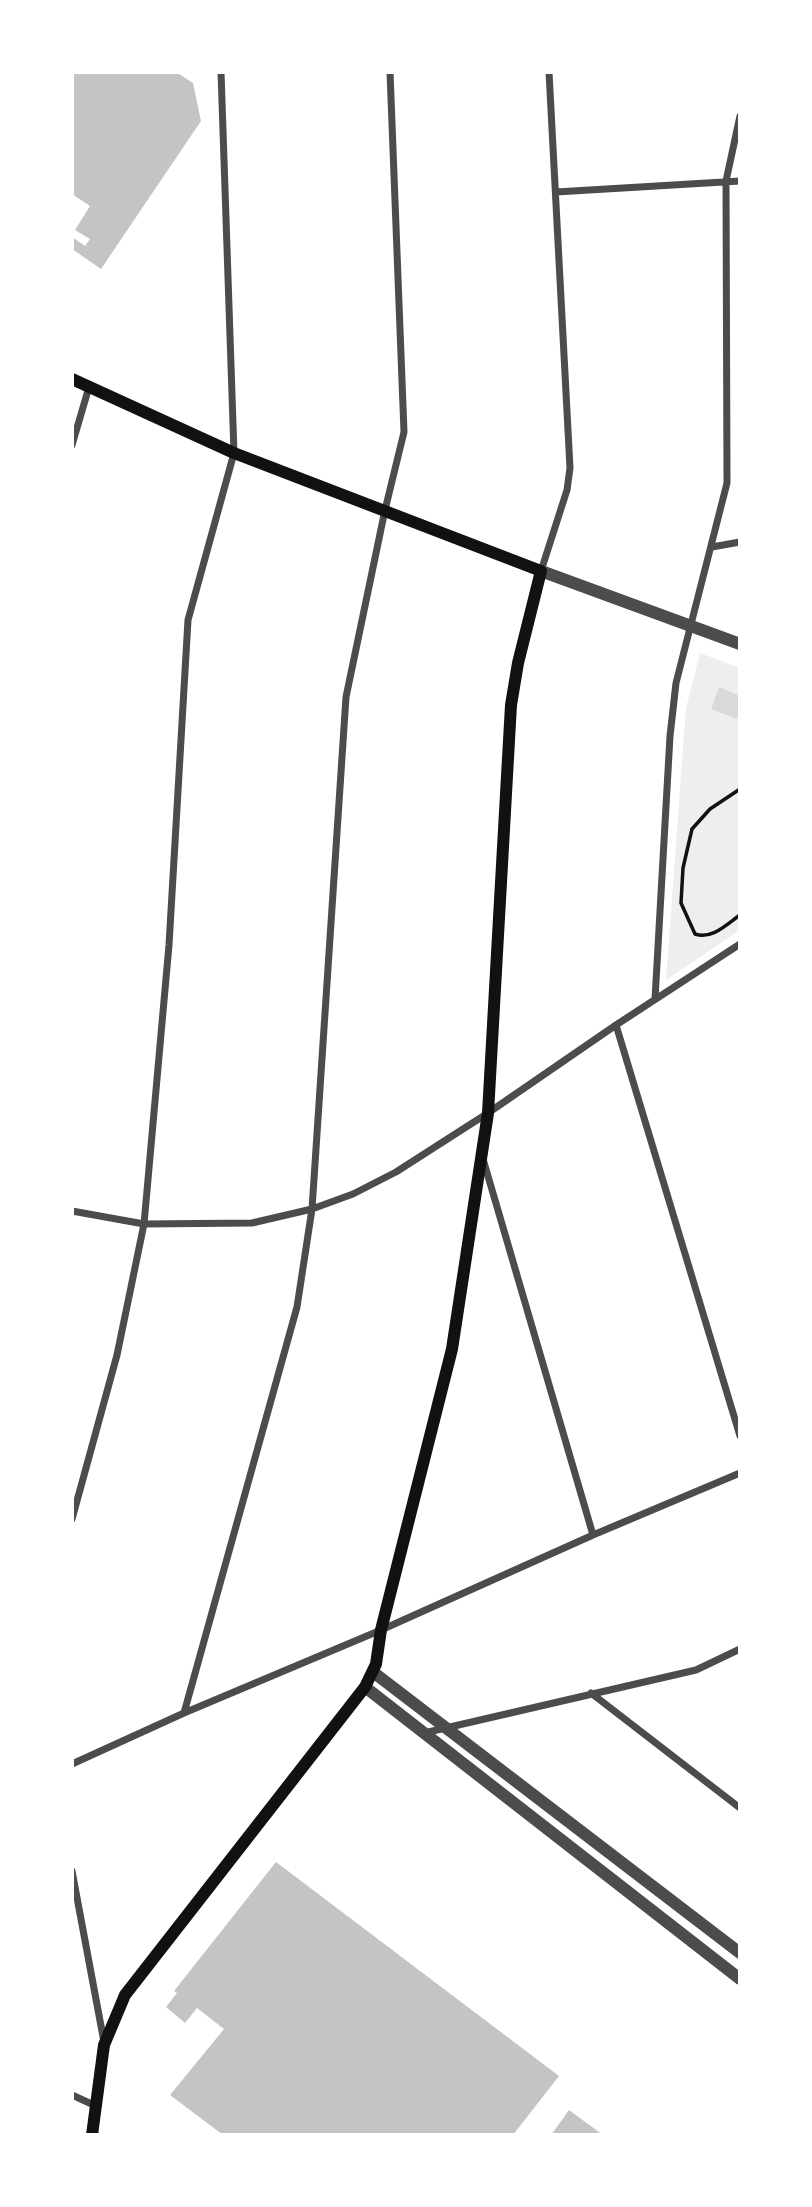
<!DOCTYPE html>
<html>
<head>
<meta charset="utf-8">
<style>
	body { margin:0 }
	#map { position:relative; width:812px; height:2207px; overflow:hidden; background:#fff; font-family:Jost,sans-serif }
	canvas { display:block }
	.frame { position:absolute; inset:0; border:74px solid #fff; pointer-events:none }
</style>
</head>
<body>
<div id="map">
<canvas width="812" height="2207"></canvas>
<div class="frame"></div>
</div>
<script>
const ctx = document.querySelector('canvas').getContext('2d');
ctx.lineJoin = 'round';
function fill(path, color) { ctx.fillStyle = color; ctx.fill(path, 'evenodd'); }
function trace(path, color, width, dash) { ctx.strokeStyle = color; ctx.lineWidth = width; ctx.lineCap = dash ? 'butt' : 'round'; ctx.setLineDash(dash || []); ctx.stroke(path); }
fill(new Path2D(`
	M700,653L740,668V930L666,980L686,708Z`), '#eee');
fill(new Path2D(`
	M719,687L740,696V720L711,709Z`), '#d9d9d9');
fill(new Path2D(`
	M72,72H176L193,83L201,121L101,269L72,249V237L85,246L90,239L75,230L90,206L72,194Z
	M276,1862L559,2076L513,2135H223L170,2095L224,2029L197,2008L185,2023L166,2007L177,1993L174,1991Z
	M569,2110L603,2135H551Z`), '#c4c4c4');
trace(new Path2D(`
	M740,789L710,809L692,829L683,868L681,903L695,934C712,940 727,924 740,915`), '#111', 3.5);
trace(new Path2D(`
	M556,192L740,181
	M72,445L89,387
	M712,547L740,542
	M541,571L567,490L570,468L549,72
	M655,999L670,736L676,683L727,483L726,181L740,116
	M616,1025L740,1436
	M483,1159L593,1535
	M72,1211L144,1224L252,1223L312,1209L353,1194L396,1172L488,1113L616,1025L740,944
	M72,1519L117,1355L144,1224L169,945L188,620L234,453L221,72
	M591,1693L740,1808
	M184,1713L297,1307L312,1209L346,697L385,510L404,432L390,72
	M424,1733L696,1670L740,1649
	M72,1764L184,1713L381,1630L593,1535L740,1473
	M72,1871L104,2042
	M72,2095L96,2106`), '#4c4c4c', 7);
trace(new Path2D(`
	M541,571L740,644
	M373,1672L740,1953
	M365,1687L740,1979`), '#4c4c4c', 12);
trace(new Path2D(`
	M72,379L234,453L541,571L518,663L511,705L488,1113L452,1349L381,1630L376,1664L365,1687L125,1995L104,2045L92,2135`), '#111', 12);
</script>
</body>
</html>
